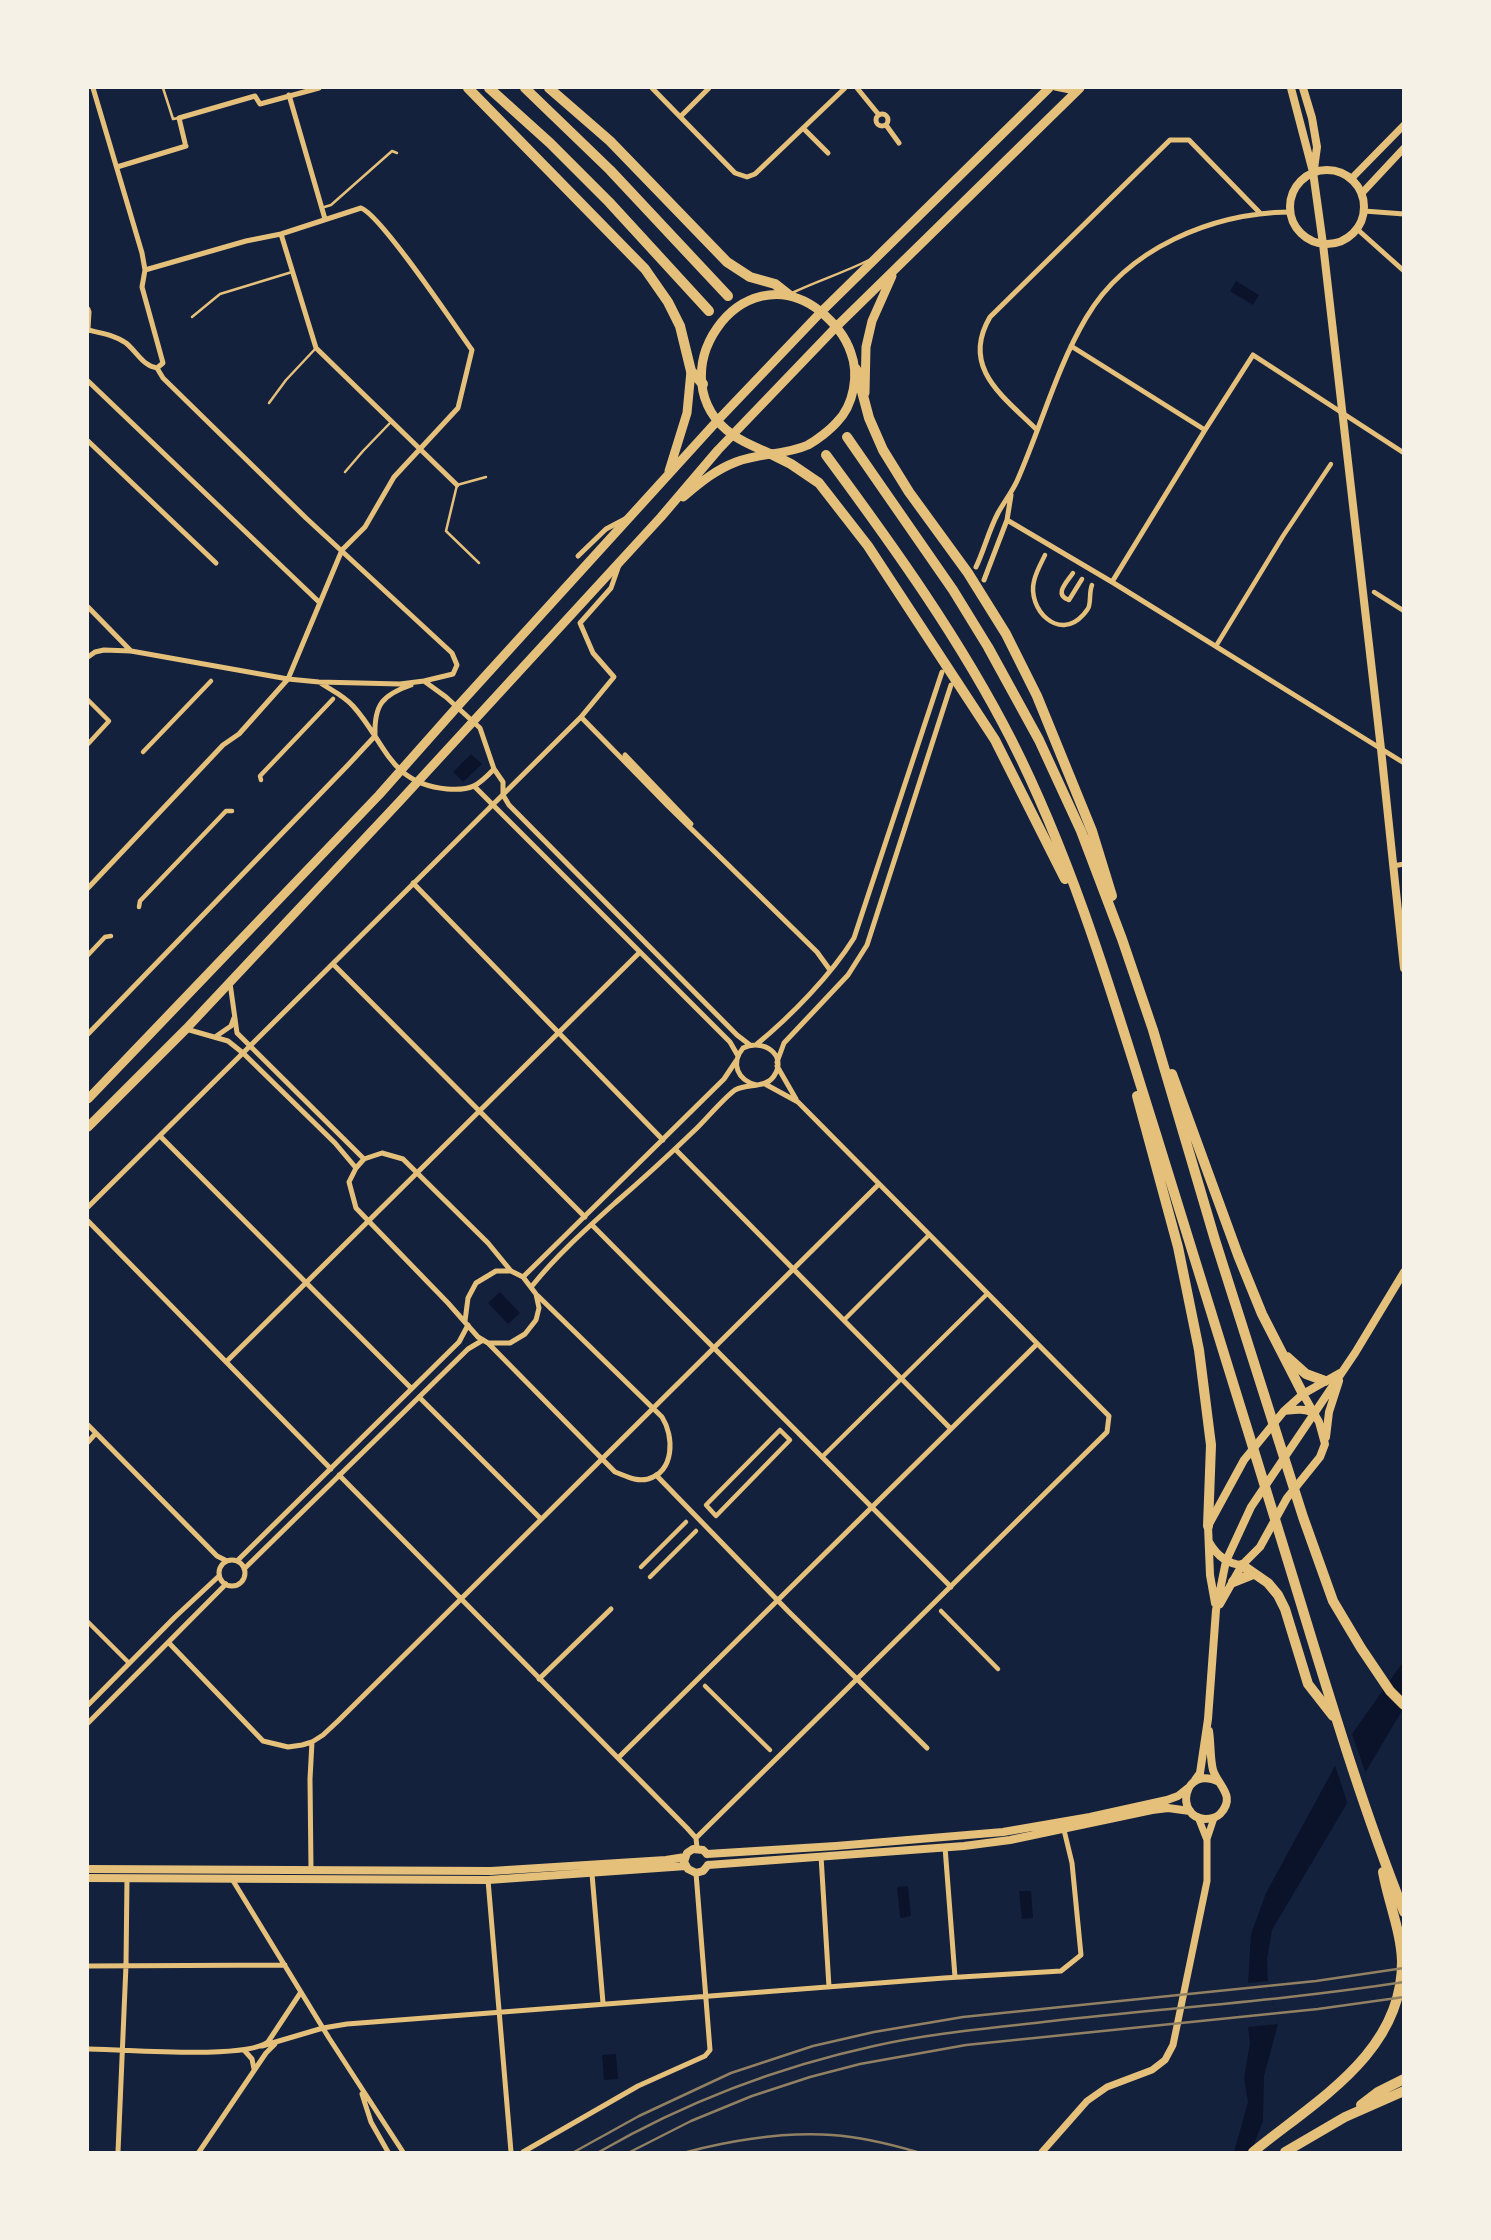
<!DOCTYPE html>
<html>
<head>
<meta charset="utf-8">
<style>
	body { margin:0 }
	#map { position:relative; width:1491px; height:2240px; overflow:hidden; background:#14213d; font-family:"Alegreya Sans",sans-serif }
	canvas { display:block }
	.frame { position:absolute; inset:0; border:89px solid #f6f1e7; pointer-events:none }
</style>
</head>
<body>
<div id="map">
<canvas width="1491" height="2240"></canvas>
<div class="frame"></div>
</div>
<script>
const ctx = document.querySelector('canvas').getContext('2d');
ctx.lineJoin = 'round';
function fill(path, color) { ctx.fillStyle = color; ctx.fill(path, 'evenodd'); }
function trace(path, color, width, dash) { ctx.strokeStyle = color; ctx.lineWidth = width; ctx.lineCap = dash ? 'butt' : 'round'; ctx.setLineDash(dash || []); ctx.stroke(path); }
fill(new Path2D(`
	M1236,281L1259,295L1253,305L1230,291Z
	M471,754L482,764L463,782L453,772Z
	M500,1292L520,1313L508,1324L488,1303Z
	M1403,1662V1709L1272,1930L1267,1959L1268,1981L1278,2024L1264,2076L1263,2121L1251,2152H1234L1248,2102L1244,2078L1250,2043L1248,2027V1983L1251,1934L1266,1893L1354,1731Z
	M908,1886L911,1916L902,1918L900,1917L897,1887Z
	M1019,1891H1031L1033,1918L1022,1919Z
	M616,2054L618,2079L604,2080L602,2055Z`), '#0b132b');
fill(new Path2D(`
	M1352,1734L1366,1774L1348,1805L1335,1765Z
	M1268,1981L1278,2024L1248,2027V1983Z`), '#14213d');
trace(new Path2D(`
	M163,88L173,119L179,118
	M321,208L331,205L392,151L397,153
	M792,293C817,281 843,273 869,260
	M192,317L220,294L292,272
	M269,403L286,380L316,348
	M345,472L363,451L390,423
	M479,563L446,531L457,485L486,477`), '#e5c07b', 2.5);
trace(new Path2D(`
	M1045,555C1041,563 1036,572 1034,581C1027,609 1059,642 1083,615C1084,614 1089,608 1089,606C1091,599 1089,592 1092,585
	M1073,573C1067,582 1053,595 1069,600L1082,579
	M1374,592L1404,611
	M1216,646L1283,536L1331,464
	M88,700L109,721L88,744
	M143,752L211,681
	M261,780L260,776L333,699
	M139,907L140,901L226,811H232
	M88,955L105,937L111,936
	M845,1319L929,1235
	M780,1430L790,1440L716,1516L706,1505Z
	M822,1457L987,1294
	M641,1567L686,1522
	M650,1577L696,1531
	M941,1611L998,1669
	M88,1622L129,1663
	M705,1686L770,1750`), '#e5c07b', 4.5);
trace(new Path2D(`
	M93,88L142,253L145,270L142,287L163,363L157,368
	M652,88L735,173L747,177L755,174L845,88
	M857,88L879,115
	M1055,88L1075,92
	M289,95L325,219
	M876 120a6 6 0 1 1 12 0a6 6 0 1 1-12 0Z
	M681,116L709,88
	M886,125L899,143
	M803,128L828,153
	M185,143L179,118L255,96L260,104L319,88
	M117,167L186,146
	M1364,211L1404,214
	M1357,229L1404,271
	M281,234L316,348L457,485
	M88,309L89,312L88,329
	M88,330C101,333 115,335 126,343C137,352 143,366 157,368L163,378L306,518L452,653L457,665L453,674L424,681
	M1071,346L1205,430
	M88,381L320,603
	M1037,430C1004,397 960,368 990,317L1170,140H1189L1260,213
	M88,441L216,563
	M1007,520L1112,582L1404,763
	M578,556L606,529L625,519
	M976,567C984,550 989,530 998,513C1004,502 1012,492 1017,481C1041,427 1056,369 1086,318C1127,248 1212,213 1290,212
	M984,580L1007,520L1011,495
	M1112,582L1205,430L1253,355L1404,453
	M88,607L131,651
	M88,657L95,652L104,650L131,651L288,679L319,682L400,684L424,681L446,697L480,728L494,769L503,782V795L509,805L737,1035L750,1045
	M322,684C333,691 344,696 353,706C385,741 389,784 447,789C471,791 478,786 494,769
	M581,717L668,806L817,952L830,970
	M375,736C374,705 382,695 411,685
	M625,755L691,824
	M475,787L730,1042L738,1056
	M1393,866L1404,864
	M413,883L663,1140
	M88,888L223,745L239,734L288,679L342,550L365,527L394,477L458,408L472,350C455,326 381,215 361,208L281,234L246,241L145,270
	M333,964L585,1217
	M230,983L237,1033L364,1159
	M186,1029L228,1041L243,1053L335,1143L356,1168
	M88,1034L348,765L375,736
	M215,1037L231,1026L234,1018
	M757,1044C791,1016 831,975 854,938L942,672
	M777,1062L784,1043L848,975L867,945L951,685
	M777,1066L796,1099
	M160,1136L411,1388
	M675,1149L951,1429
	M88,1207L581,717L614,677L593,653L580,623L611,588L619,565
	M88,1221L331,1469
	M592,1225L951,1587
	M523,1277L724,1079L736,1061
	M532,1286C556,1256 586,1229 615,1203C643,1179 670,1154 697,1128C707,1118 725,1097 735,1090C748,1083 765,1089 774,1076C788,1055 763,1038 743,1048C730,1064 738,1080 756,1085
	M465,1321L468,1298L476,1283L496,1271H511L523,1277L536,1294L539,1308L536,1320L525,1334L510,1343H488L478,1337L448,1303L356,1208L349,1182L356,1168L364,1159L382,1153L403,1159L488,1243L511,1271
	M488,1343L615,1472C626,1476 636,1482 648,1479C675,1471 674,1436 662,1417L538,1296
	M226,1362L640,952
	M419,1397L541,1519
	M88,1425L217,1556L227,1561
	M88,1442L96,1433
	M339,1475L687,1828L696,1838L697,1848
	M656,1475L788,1611L927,1748
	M219 1573a13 13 0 1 1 26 0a13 13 0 1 1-26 0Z
	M237,1561L459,1342L468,1325
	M244,1569L468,1349L483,1340
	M169,1643L263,1741L288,1747L302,1745L312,1742L323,1735L338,1721L879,1184
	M539,1679L611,1609
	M88,1705L175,1617L219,1576
	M88,1723L226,1584
	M618,1758L1037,1344
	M696,1838L1107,1432L1109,1416L798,1102L765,1084
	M945,1847L955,1977
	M821,1856L829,1987
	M311,1869L310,1779L312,1742
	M592,1874L603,2003
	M232,1879L329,2038L403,2152
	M488,1880L511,2152
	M88,1966L285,1965
	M262,2046L323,2028L347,2024L944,1978L1061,1971L1081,1955L1072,1863L1064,1830
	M88,2049C124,2049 244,2060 268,2042L301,1992
	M244,2050L252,2059L254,2069
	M362,2094L371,2122L388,2152
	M118,2152L126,1965L127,1878
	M199,2152L266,2053L275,2044
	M523,2152L638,2086L705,2056L710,2050L696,1873`), '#e5c07b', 5);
trace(new Path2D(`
	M1351,179L1404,125
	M1362,193L1404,148
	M1207,1839L1214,1818
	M1042,2152L1087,2101L1107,2087L1152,2070L1165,2060L1173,2045L1207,1881V1840L1198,1817`), '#e5c07b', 7);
trace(new Path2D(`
	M1291,88L1313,172L1323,244L1381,749L1404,968
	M1303,88L1312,118L1317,147L1314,169
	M1290 207a37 37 0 1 1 74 0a37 37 0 1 1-74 0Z
	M1284,1411L1303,1394L1340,1373
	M1326,1437L1329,1412L1339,1381
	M1209,1542C1217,1556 1227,1564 1242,1565
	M1215,1603L1210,1575L1208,1526L1244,1460L1284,1411C1294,1410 1304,1408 1313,1413
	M1220,1604L1242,1565L1260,1547L1287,1498L1320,1457L1325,1444L1319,1422L1303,1394
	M1209,1731C1211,1744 1210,1758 1213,1770C1218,1786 1237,1796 1220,1814C1216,1818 1210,1819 1205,1819C1174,1817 1183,1764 1219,1782
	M1195,1780L1200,1773L1208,1719L1216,1610L1226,1561L1251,1507L1355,1353L1404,1272
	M707,1854L836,1846L1003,1832L1090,1817L1167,1800L1178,1796L1188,1788
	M707,1854L703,1850L693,1849L687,1853L684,1862L688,1869L696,1873L703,1871L708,1865
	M708,1865L964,1846L1010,1840L1152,1810L1168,1808L1190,1811
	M88,1869L491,1871L666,1860L685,1857
	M88,1878L488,1880L686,1866`), '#e5c07b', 8);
trace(new Path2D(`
	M865,393L866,347L872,321L892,276
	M669,471L687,413L691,371
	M683,497C700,483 715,470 736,462C759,453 786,455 808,445C817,440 830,430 837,422C854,405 859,374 851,353C845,335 834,323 820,311C741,249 653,378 733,435C744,443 758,448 771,454
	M88,1099L379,795L457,707L718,420L821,312L1049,88
	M88,1127L186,1029L400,801L661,517L718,450L837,326L1080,88`), '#e5c07b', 9);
trace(new Path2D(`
	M468,88L645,269L668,302L680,326L691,371L703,384
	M489,88L550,143L609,202L709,311
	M525,88L610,170L728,296
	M549,88L610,141L727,262L750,277L775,284L789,295
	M856,369L869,418L883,450L909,492L968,573L1006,634L1037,696L1092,831L1112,896
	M847,437L953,590L988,647L1039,740L1081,831L1122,939L1153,1030L1215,1240L1303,1517L1333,1601L1361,1648L1390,1691L1404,1705
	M771,454L791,464L819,483L868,546L995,740L1065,879
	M826,455C894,547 960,639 1012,741C1075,866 1114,1001 1156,1134C1203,1283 1248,1432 1294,1581C1328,1692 1361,1804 1404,1912
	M1172,1074L1238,1255L1262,1314L1303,1394
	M1137,1096L1178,1247L1199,1350L1211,1445L1208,1526
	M1287,1357L1306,1374L1325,1381
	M1242,1565L1268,1583L1278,1595L1285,1609L1308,1684L1333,1716
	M1233,1582L1253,1574
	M1361,2105L1378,2092L1404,2079
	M1253,2152C1315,2101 1403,2053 1402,1961C1401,1931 1388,1901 1383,1872
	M1285,2152L1345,2117L1404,2091`), '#e5c07b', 10);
trace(new Path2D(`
	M574,2152L639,2116L731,2073L813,2046L874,2032L963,2017L1316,1981L1404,1968
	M599,2152C684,2103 778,2067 874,2046C932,2033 992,2028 1052,2021C1169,2008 1287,2000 1404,1982
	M630,2152L691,2121L752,2096L810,2077L860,2064L966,2045L1318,2009L1404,1997
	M687,2152C733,2140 785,2132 832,2135C861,2137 890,2144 917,2152`), '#918062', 2.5);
</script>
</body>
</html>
